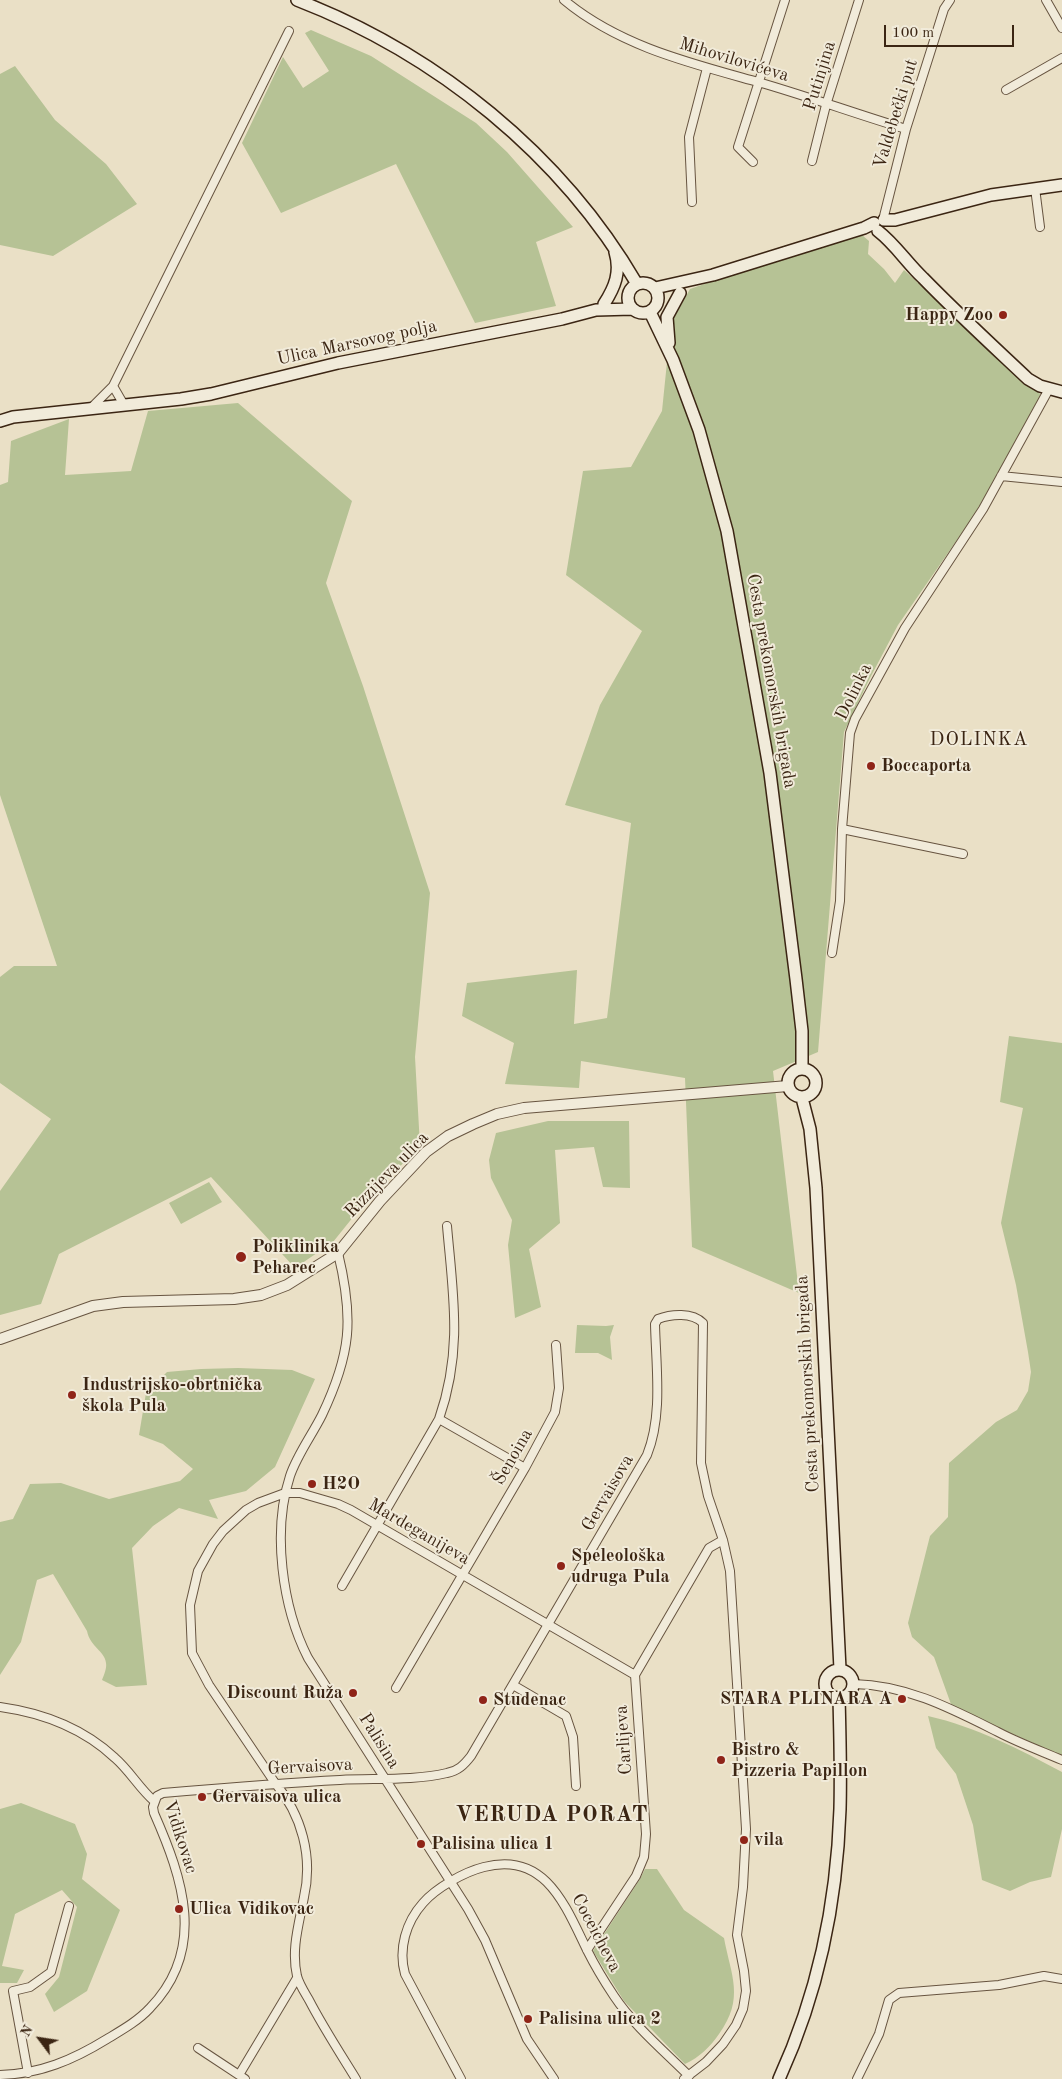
<!DOCTYPE html>
<html>
<head>
<meta charset="utf-8">
<style>
	body { margin:0 }
	#map { position:relative; width:1062px; height:2079px; overflow:hidden; background:#eae0c6; font-family:"Old Standard TT",serif }
	canvas { display:block }
	.north { position:absolute; left:15px; top:2014px; width:50px; height:50px; -webkit-text-stroke:4px #f1ebda; paint-order:stroke; rotate:301deg; font-size:14px; font-weight:700; line-height:20px; text-align:center; color:#3b2513 }
	.north::after { content:''; display:block; margin:auto; width:18px; height:22px; background:#3b2513; clip-path:polygon(50% 0,100% 100%,50% 72%,0 100%) }
	.scale { position:absolute; left:884px; top:25px; width:130px; height:22px; box-sizing:border-box; border:2px solid #3b2513; border-top:0; padding-left:6px; font-size:15px; line-height:18px; white-space:nowrap; color:#3b2513; -webkit-text-stroke:4px #f1ebda; paint-order:stroke }
</style>
</head>
<body>
<div id="map">
<canvas width="1062" height="2079"></canvas>
<div class="north">N</div>
<div class="scale">100 m</div>
</div>
<script>
const ctx = document.querySelector('canvas').getContext('2d');
ctx.lineJoin = 'round';
function fill(path, color) { ctx.fillStyle = color; ctx.fill(path, 'evenodd'); }
function trace(path, color, width, dash) { ctx.strokeStyle = color; ctx.lineWidth = width; ctx.lineCap = dash ? 'butt' : 'round'; ctx.setLineDash(dash || []); ctx.stroke(path); }
function write(font, color, halo, rows, align = 'center') {
  ctx.font = font + ' "Old Standard TT",serif'; ctx.lineWidth = 4; ctx.setLineDash([]); ctx.textBaseline = 'middle'; ctx.strokeStyle = halo; ctx.fillStyle = color; for (const [text, x, y, turn = 0] of rows) {
    ctx.save(); ctx.translate(x, y); ctx.rotate((+turn || 0) * Math.PI / 180); ctx.textAlign = isNaN(turn) ? turn : align; if (halo) ctx.strokeText(text, 0, 0); ctx.fillText(text, 0, 0); ctx.restore();
  }
}
fill(new Path2D(`
	M311,30L371,56L476,123L507,152L573,227L536,242L556,306L475,323L396,164L281,213L242,143L283,57L303,88L329,71L305,33Z
	M15,66L55,120L106,164L137,204L53,256L0,245V74Z
	M862,235L869,241L868,254L884,269L895,283L904,270L1041,395L975,514L898,625L870,678L844,732L818,1052L773,1071L799,1293L692,1247L685,1078L581,1061L579,1088L505,1084L514,1043L462,1016L467,983L577,970L574,1024L607,1018L631,823L565,805L600,705L642,631L566,575L583,471L631,467L662,411L671,323L690,289L765,263Z
	M238,403L352,501L326,583L363,686L430,893L415,1057L420,1146L366,1201L333,1242L295,1268L211,1177L59,1254L41,1304L0,1315V1191L51,1119L0,1083V977L14,966H57L0,795V485L8,482L11,441L69,419L65,475L131,471L148,411Z
	M1009,1036L1062,1043V1756L952,1707L934,1657L912,1637L908,1623L930,1536L948,1517L949,1463L996,1422L1017,1410L1028,1391L1031,1372L1028,1352L1016,1285L1001,1223L1023,1108L1000,1102Z
	M548,1121H629L630,1188L603,1187L594,1147L555,1150L560,1223L529,1249L541,1307L515,1318L508,1245L512,1220L491,1178L489,1160L496,1133Z
	M209,1182L222,1202L181,1224L169,1203Z
	M577,1325L606,1326L614,1325L610,1337L612,1360L598,1353H575Z
	M238,1368L292,1370L315,1379L275,1467L246,1491L209,1500L218,1519L179,1508L153,1526L132,1548L147,1685L116,1687L102,1680C104,1675 107,1668 106,1663C105,1651 90,1647 87,1631L53,1574L37,1580L21,1642L0,1675V1522L13,1519L30,1484L61,1483L109,1499L180,1481L193,1469L163,1444L139,1435L146,1393L167,1372L201,1369Z
	M928,1716C976,1727 1019,1749 1062,1772V1829L1051,1877L1030,1882L1010,1891L982,1880L973,1825L956,1774L936,1748Z
	M21,1803L75,1824L87,1854L82,1879L120,1910L87,1991L54,2012L45,1994L59,1977L77,1907L62,1890L15,1914L2,1966L24,1970L17,1983H0V1809Z
	M645,1869H657L684,1910L724,1938C731,1976 745,1998 719,2034C710,2047 700,2057 685,2064L624,2001L593,1951L640,1879Z`), '#b6c295');
const minor = new Path2D(`
	M564,0C619,46 690,63 758,82C807,96 856,114 906,129
	M1046,0L1062,28
	M1006,90L1062,58
	M812,161L826,105L859,0
	M753,162L738,147L785,0
	M1035,188L1040,227
	M692,202L689,137L707,68
	M883,220L906,129L944,9L950,0
	M124,405L113,386L289,31
	M90,409L113,386
	M1001,476L1062,482
	M842,829L963,854
	M832,953L840,901L842,829L850,733L855,719L905,628L983,509L1049,389
	M338,1253C354,1319 351,1354 322,1415C312,1435 297,1455 290,1476C272,1531 282,1607 308,1658L468,1909L485,1940L527,2039L554,2079
	M439,1419L525,1468
	M342,1586L439,1419C463,1350 453,1295 447,1226
	M854,1684C907,1685 952,1709 998,1732C1019,1743 1041,1751 1062,1760
	M513,1685L566,1716L573,1737L576,1786
	M396,1688L525,1468L555,1412L559,1388L556,1345
	M0,1707C43,1713 83,1728 115,1758C130,1771 139,1788 154,1801
	M587,1950L636,1876L644,1857L646,1834L635,1675L709,1548L723,1540
	M198,2048L245,2079
	M28,2073L13,1991L30,1987L51,1972L69,1906
	M0,2075C40,2074 73,2060 107,2039C122,2030 138,2021 150,2008C207,1949 183,1879 154,1813L153,1807L157,1796L163,1793C222,1788 281,1783 340,1780C375,1778 412,1781 447,1773C458,1771 464,1765 471,1756L647,1455C663,1415 656,1367 655,1324L658,1319C671,1314 692,1312 703,1323L701,1463L708,1496L723,1540L730,1571L746,1829L743,1887L737,1935L744,1971L746,1991L743,2009L736,2025L723,2044L706,2062L684,2079
	M239,2075L297,1978
	M356,2079C340,2053 323,2027 309,2000C305,1993 299,1984 297,1976C291,1949 299,1924 304,1897C313,1857 302,1815 275,1783L209,1685L192,1653L190,1605L198,1571L213,1544L223,1531L246,1510L258,1503L285,1493H300L338,1504L351,1510L635,1675
	M461,2079L405,1974C398,1949 406,1922 423,1903C436,1888 464,1872 484,1867C545,1851 565,1905 587,1950C595,1966 604,1981 614,1996C634,2026 664,2051 689,2076
	M857,2079L879,2034L889,2000L899,1993L999,1985L1044,1976L1062,1979`);
const tertiary = new Path2D(`
	M0,1339L93,1306L123,1302L234,1299L261,1295L287,1285L338,1253L380,1201L426,1152L448,1136L473,1124L497,1114L524,1108L788,1086`);
const secondary = new Path2D(`
	M297,0C437,54 561,154 637,284
	M884,220H895L991,195L1062,185
	M878,231C895,244 907,263 923,278C957,313 993,346 1028,379L1040,386L1062,392
	M628 298a15 15 0 1 1 30 0a15 15 0 1 1-30 0Z
	M655,288L713,275L864,228L874,223
	M604,304C615,287 621,272 615,252
	M650,312L673,360L699,430L727,531L770,773L796,979L802,1031V1069
	M669,343L667,317L680,293
	M0,421L13,417L181,399L211,394L338,363L562,319L596,310L632,309
	M788 1083a14 14 0 1 1 28 0a14 14 0 1 1-28 0Z
	M802,1098L810,1129L816,1188L840,1669
	M825 1684a14 14 0 1 1 28 0a14 14 0 1 1-28 0Z
	M779,2079C818,1994 837,1902 840,1809C841,1772 840,1735 839,1698`);
trace(minor, '#675440', 10);
trace(tertiary, '#675440', 12);
trace(secondary, '#3b2513', 14);
trace(minor, '#f1ebda', 8);
trace(tertiary, '#f1ebda', 10);
trace(secondary, '#f1ebda', 11);
for (const [x, y, r, color] of [
	[1003,315,5,"#8f2418"],
	[871,766,5,"#8f2418"],
	[241,1257,6,"#8f2418"],
	[72,1395,5,"#8f2418"],
	[312,1484,5,"#8f2418"],
	[561,1566,5,"#8f2418"],
	[353,1693,5,"#8f2418"],
	[902,1699,5,"#8f2418"],
	[483,1700,5,"#8f2418"],
	[721,1760,5,"#8f2418"],
	[202,1797,5,"#8f2418"],
	[744,1840,5,"#8f2418"],
	[421,1844,5,"#8f2418"],
	[179,1909,5,"#8f2418"],
	[528,2019,5,"#8f2418"]
]) { const dot = new Path2D(); dot.arc(x, y, r, 0, 2 * Math.PI); ctx.fillStyle = color; ctx.fill(dot); trace(dot, '#f1ebda', 2); }
write('18px', '#3b2513', '#f1ebda', [
	["Mihovilovićeva",734,60,17],
	["Putinjina",820,76,-73],
	["Valdebečki put",896,114,-73],
	["Ulica Marsovog polja",357,343,-12],
	["Cesta prekomorskih brigada",771,681,80],
	["Dolinka",854,692,-64],
	["Rizzijeva ulica",387,1175,-46],
	["Cesta prekomorskih brigada",808,1384,-93],
	["Šenoina",513,1457,-60],
	["Gervaisova",608,1493,-60],
	["Mardeganijeva",419,1532,30],
	["Carlijeva",624,1740,-94],
	["Palisina",379,1741,58],
	["Gervaisova",310,1767,-3],
	["Vidikovac",180,1837,72],
	["Coceicheva",596,1933,62]
]);
write('bold 18px', '#3b2513', '#f1ebda', [
	["Happy Zoo",993,315,"right"],
	["Boccaporta",881,766],
	["Poliklinika",252,1247],
	["Peharec",252,1268],
	["Industrijsko-obrtnička",82,1385],
	["škola Pula",82,1406],
	["H2O",322,1484],
	["Speleološka",571,1556],
	["udruga Pula",571,1577],
	["Discount Ruža",343,1693,"right"],
	["STARA PLINARA A",892,1699,"right"],
	["Studenac",493,1700],
	["Bistro &",731,1750],
	["Pizzeria Papillon",731,1771],
	["Gervaisova ulica",212,1797],
	["vila",754,1840],
	["Palisina ulica 1",431,1844],
	["Ulica Vidikovac",189,1909],
	["Palisina ulica 2",538,2019]
], 'left');
ctx.letterSpacing = '1px';
write('19px', '#3b2513', '#f1ebda', [
	["DOLINKA",979,740]
]);
ctx.letterSpacing = '0px';
ctx.letterSpacing = '1px';
write('bold 22px', '#3b2513', '#f1ebda', [
	["VERUDA PORAT",552,1815]
]);
ctx.letterSpacing = '0px';
</script>
</body>
</html>
